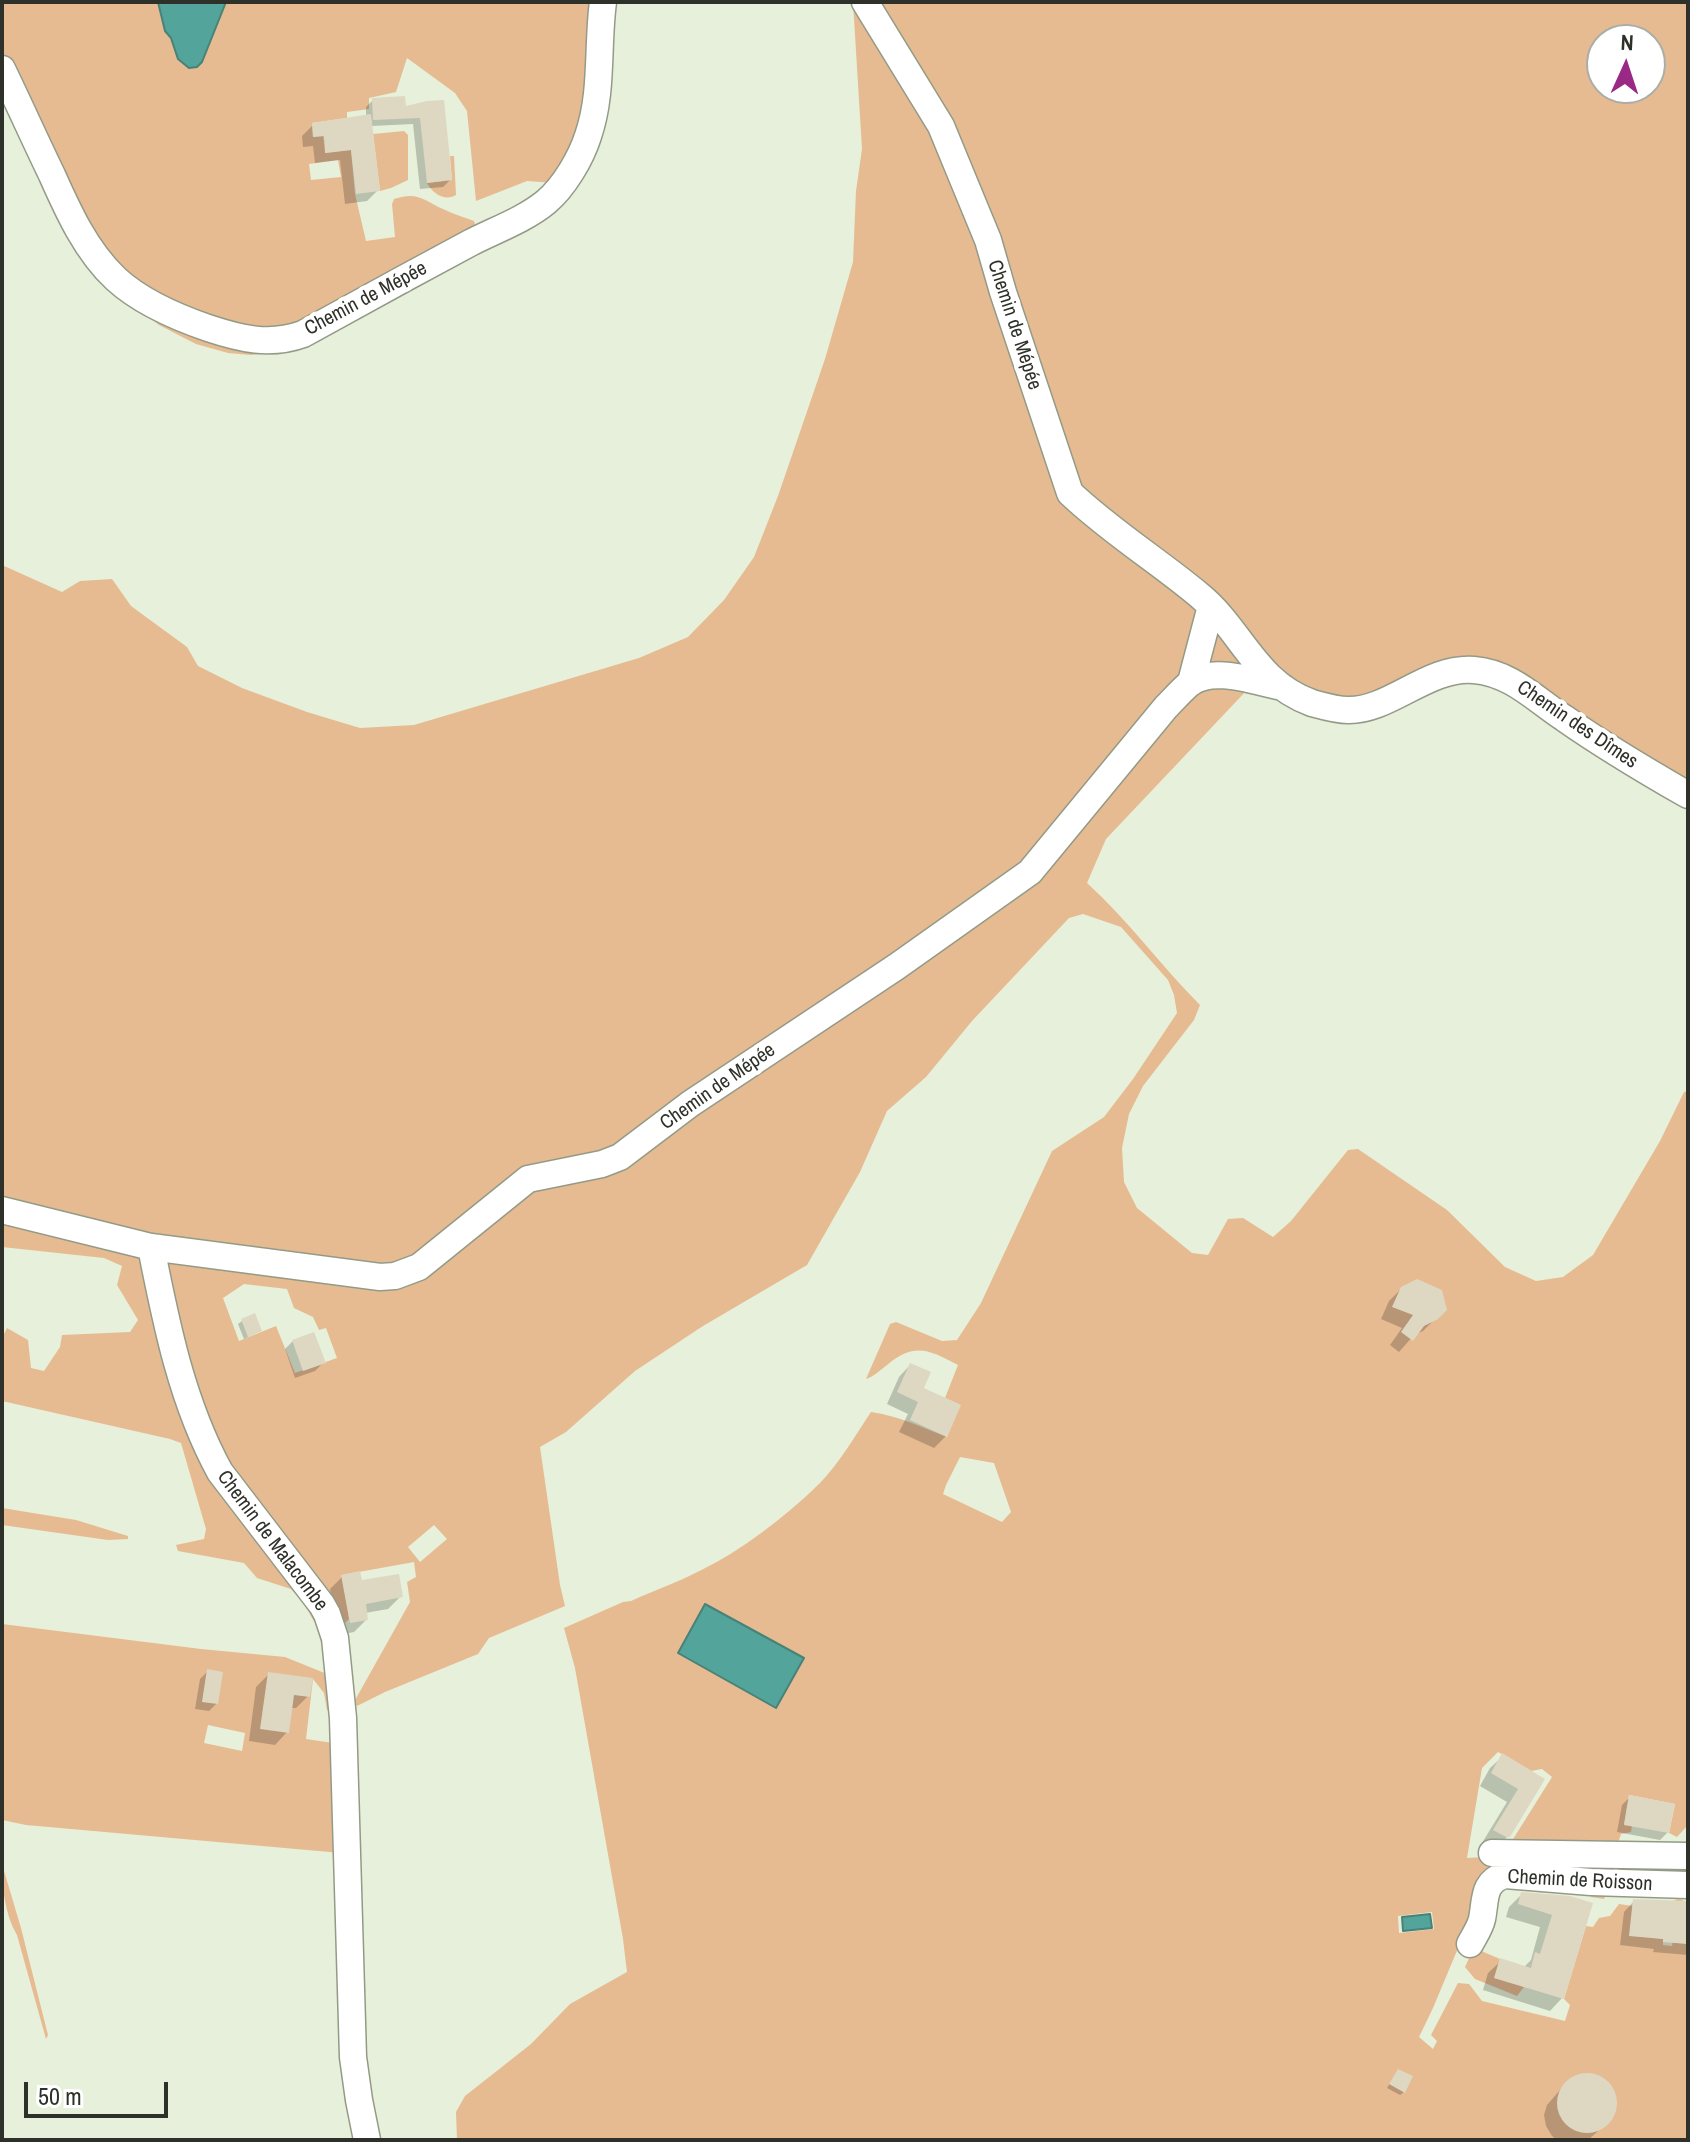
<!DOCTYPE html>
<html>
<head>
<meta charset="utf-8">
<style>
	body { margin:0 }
	#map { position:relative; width:1690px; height:2142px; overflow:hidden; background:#e7f0da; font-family:"Archivo Narrow",sans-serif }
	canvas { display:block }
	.frame { position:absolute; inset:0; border:4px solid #2e3129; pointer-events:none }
	.north { position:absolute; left:1586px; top:24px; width:80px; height:80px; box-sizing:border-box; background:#fff; border:2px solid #abada9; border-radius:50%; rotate:3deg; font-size:22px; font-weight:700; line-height:32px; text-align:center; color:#2e3129 }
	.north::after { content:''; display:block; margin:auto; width:28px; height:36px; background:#9a2885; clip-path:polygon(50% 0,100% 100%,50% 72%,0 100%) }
	.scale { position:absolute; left:24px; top:2082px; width:144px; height:36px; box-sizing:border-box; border:4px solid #2e3129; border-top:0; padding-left:10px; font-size:24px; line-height:28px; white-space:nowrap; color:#2e3129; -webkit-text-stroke:6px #fff; paint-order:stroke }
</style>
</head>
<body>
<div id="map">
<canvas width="1690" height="2142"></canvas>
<div class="frame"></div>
<div class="north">N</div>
<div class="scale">50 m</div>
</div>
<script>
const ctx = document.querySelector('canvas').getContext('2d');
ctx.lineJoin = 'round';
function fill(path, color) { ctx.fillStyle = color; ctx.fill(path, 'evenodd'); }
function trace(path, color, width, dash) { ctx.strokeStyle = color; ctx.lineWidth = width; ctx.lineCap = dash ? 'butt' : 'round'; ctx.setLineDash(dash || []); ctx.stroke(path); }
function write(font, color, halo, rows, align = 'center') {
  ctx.font = font + ' "Archivo Narrow",sans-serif'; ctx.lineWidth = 8; ctx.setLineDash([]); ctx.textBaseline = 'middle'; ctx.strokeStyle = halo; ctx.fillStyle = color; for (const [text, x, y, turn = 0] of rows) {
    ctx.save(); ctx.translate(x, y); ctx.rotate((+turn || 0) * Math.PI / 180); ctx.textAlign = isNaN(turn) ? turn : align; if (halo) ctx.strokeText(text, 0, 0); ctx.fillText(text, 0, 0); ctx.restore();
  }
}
fill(new Path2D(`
	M2,2H597L588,105L555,183L527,181L476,201L467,111L455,93L407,58L396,92L369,98V109L347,112V118L312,123L313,137L323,136L326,153L351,150L355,194L366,241L395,237L392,204L394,199C418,191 423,200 443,209C453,214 464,217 474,221L477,230L274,353L251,355L228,353L196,344L159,325L135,306L106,259L2,53ZM338,160L341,177L311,180L309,164Z
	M853,2H1688V787L1494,667L1382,693L1338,702L1292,680L1270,658H1264L1248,689L1106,839L1087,883C1128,920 1161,966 1200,1005L1194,1020L1143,1086L1129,1114L1122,1148L1124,1182L1137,1208L1192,1253L1208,1255L1228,1219L1243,1218L1273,1237L1291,1221L1348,1150L1358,1149L1447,1210L1505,1267L1536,1281L1563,1277L1593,1255L1660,1141L1684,1092L1688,1091V1825L1677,1837L1669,1833L1675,1804L1629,1795L1624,1824L1632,1826L1631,1832L1621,1834L1617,1846L1510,1844L1552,1777L1542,1769L1531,1771L1498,1752L1482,1768L1467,1858L1506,1856L1688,1860V1879L1613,1876L1604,1899L1591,1897V1874L1504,1867L1474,1910L1433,2008L1419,2037L1433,2049L1437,2041L1431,2035L1458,1983L1469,1984L1482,2001L1565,2021L1570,2005L1564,1999L1586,1926L1593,1927L1599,1918L1610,1916L1619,1904L1633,1906L1630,1935L1663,1939V1945L1672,1946L1674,1934L1668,1903L1678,1899L1683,1900L1680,1943L1688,1944V2140H457L456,2112L465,2096L531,2044L570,2004L627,1972L623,1939L575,1668L564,1628L623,1602L631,1601C658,1589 686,1579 711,1565C746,1547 792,1511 820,1483C840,1462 855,1436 871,1412C899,1416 921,1427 947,1437L960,1405L945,1398L958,1365C929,1350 915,1342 887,1365C880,1370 875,1376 866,1379L890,1324L896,1322L942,1341L957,1340L981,1303L1052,1151L1104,1117L1133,1079L1177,1013L1174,995L1168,980L1121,927L1083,914L1069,918L972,1021L926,1077L887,1111L860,1172L807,1265L703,1326L635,1371L566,1432L540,1447L560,1585L565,1606L489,1638L478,1654L385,1692L357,1706L354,1702L410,1602L407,1582L416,1577L414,1562L342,1575L349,1619L345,1623L337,1622L317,1609L326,1647L322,1645L315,1623L304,1604L291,1589L257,1578L244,1563L178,1551L176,1545L204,1539L206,1529L181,1443L170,1439L2,1401V1338L7,1328L28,1340L31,1368L44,1371L60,1347L62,1335L130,1332L138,1320L117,1285L122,1266L104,1258L2,1247V565L62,592L80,581L112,579L131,606L187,647L198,666L242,688L307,712L360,728L414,725L639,658L688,637L724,600L754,557L778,496L825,359L853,262L856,191L862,149ZM1602,40H1650V88H1602ZM244,1284L287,1289L294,1308L313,1317L319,1330L326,1328L337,1358L295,1373L276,1326L239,1341L223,1298ZM960,1457L994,1463L1011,1512L1002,1522L943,1494L946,1485ZM434,1525L447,1539L420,1562L408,1547ZM1432,1912L1434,1929L1399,1933L1398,1916Z
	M404,131L408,135V180L391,188L380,191L373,134Z
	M450,156H454L456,195C445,202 432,193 427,183L452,180Z
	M2,1508L76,1520L128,1536V1539L108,1540L2,1525Z
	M2,1624L201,1649L285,1657L327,1674L332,1711L327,1710L324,1693L313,1679L306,1739L333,1743L341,1853L26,1825L2,1820ZM208,1725L245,1733L242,1751L204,1743Z
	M2,1864L21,1928L48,2035L46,2039L17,1935C5,1915 2,1887 2,1864Z
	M1479,1950L1500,1959L1495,1978L1524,1987L1517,1996L1475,1979L1465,1967L1471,1954Z`), '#e6bb91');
const water = new Path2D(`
	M158,2H226L202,62L197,67L189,68L178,59L171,38L165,31Z
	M705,1604L804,1658L776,1708L678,1653Z
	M1430,1914L1432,1928L1403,1931L1402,1917Z`);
fill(water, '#53a49a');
trace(water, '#488278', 2);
fill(new Path2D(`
	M373,100L404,109L427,103L450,180L443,187L420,189L413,124L371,126L378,190L367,201L345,204L340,160L315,163L313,146L303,147L302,136L313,125L366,117V107Z
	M1402,1288L1445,1309L1423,1331L1414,1335L1399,1352L1390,1345L1402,1328L1381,1319L1389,1301Z
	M242,1321L260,1331L244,1339L238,1324Z
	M293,1341L323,1363L315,1371L295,1378L285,1349Z
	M910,1365L946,1436L934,1448L899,1432L908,1414L887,1404L899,1377Z
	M342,1577L360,1583L401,1596L388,1609L365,1613L366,1620L354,1632L338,1635L330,1589Z
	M208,1671L217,1703L209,1711L195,1709L200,1679Z
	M269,1674L308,1696L296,1708H291L287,1732L275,1745L249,1741L256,1687Z
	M1503,1756L1542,1780L1508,1836L1495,1849H1493L1482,1843L1507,1802L1480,1786L1490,1768Z
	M1630,1797L1668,1832L1660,1840L1617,1832L1622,1805Z
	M1522,1894L1570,1898L1562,1998L1550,2011L1483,1990L1488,1973L1501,1961L1523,1968L1531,1960L1540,1927L1506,1917L1509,1907Z
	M1634,1901L1688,1903V1955L1653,1952L1654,1949L1620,1945L1624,1912Z
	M1395,2075L1404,2092L1400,2095L1387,2088Z
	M1588,2075L1599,2077L1608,2084L1614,2094L1615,2105L1612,2115L1606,2124L1588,2140H1557L1552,2136L1546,2126L1544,2115L1547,2105L1567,2082L1577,2076Z`), '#0003');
fill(new Path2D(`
	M405,96L406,106L427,101L444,100L452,180L427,183L420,118L373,120L372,98Z
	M371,114L380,191L356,194L351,150L325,153L324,136L313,137L312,123Z
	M1417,1279L1442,1290L1447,1310L1438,1319L1424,1326L1413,1341L1401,1332L1413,1315L1392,1307L1401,1287Z
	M255,1313L262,1331L248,1337L241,1319Z
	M314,1332L326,1363L303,1371L292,1340Z
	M910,1363L931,1372L924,1388L961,1405L947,1437L910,1420L918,1402L897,1392Z
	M360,1571L362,1580L399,1574L403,1597L366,1604L368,1620L350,1623L341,1575Z
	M207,1669L223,1672L218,1704L202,1702Z
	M268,1672L313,1678L310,1697L294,1695L289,1733L260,1729Z
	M1502,1753L1545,1779L1510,1837H1506L1493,1830L1518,1789L1491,1773Z
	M1629,1795L1675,1804L1669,1833L1624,1825Z
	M1521,1892L1570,1896L1593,1903L1564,1999L1494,1978L1500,1958L1531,1968L1535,1952L1540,1954L1552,1915L1518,1904Z
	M1633,1899L1688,1901V1944L1663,1942V1939L1629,1936Z
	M1398,2069L1413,2076L1405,2093L1389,2084Z
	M1557 2103a30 30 0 1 1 60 0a30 30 0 1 1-60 0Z`), '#ded8c2');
const minor = new Path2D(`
	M865,2L941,126L988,240L1003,292L1070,493C1110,531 1157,560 1199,595C1242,630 1254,682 1312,703C1323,706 1336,710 1348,710C1390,711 1428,666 1474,670C1511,673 1535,699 1564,718C1604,746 1646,771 1688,795
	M2,69C19,104 35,140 52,175C68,211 86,251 116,279C141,302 176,317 208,328C241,339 270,346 303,334C359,303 414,273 470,243C495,230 524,220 546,202C564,187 581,158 588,136C603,93 597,46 603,2
	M1191,682L1211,606
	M2,1210L151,1247L380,1277L395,1276L419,1267L528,1179L602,1164L620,1157L690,1104L896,967L1030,872L1166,707C1173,700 1181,691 1189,684C1213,665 1255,682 1282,687
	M151,1247C166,1323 182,1403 220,1472L322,1605L327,1614L335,1638L343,1718L353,2057L359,2100L367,2140
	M1492,1853L1688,1856
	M1470,1944C1474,1936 1480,1928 1482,1919C1486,1900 1482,1882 1505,1875L1591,1882L1688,1885`);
trace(minor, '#939b87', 29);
trace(minor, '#fff', 26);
write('20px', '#2e3129', '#fff', [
	["Chemin de Mépée",366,299,-28],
	["Chemin de Mépée",1014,325,72],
	["Chemin des Dîmes",1577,725,34],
	["Chemin de Mépée",718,1087,-35],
	["Chemin de Malacombe",272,1541,53],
	["Chemin de Roisson",1580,1881,3]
]);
</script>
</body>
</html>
